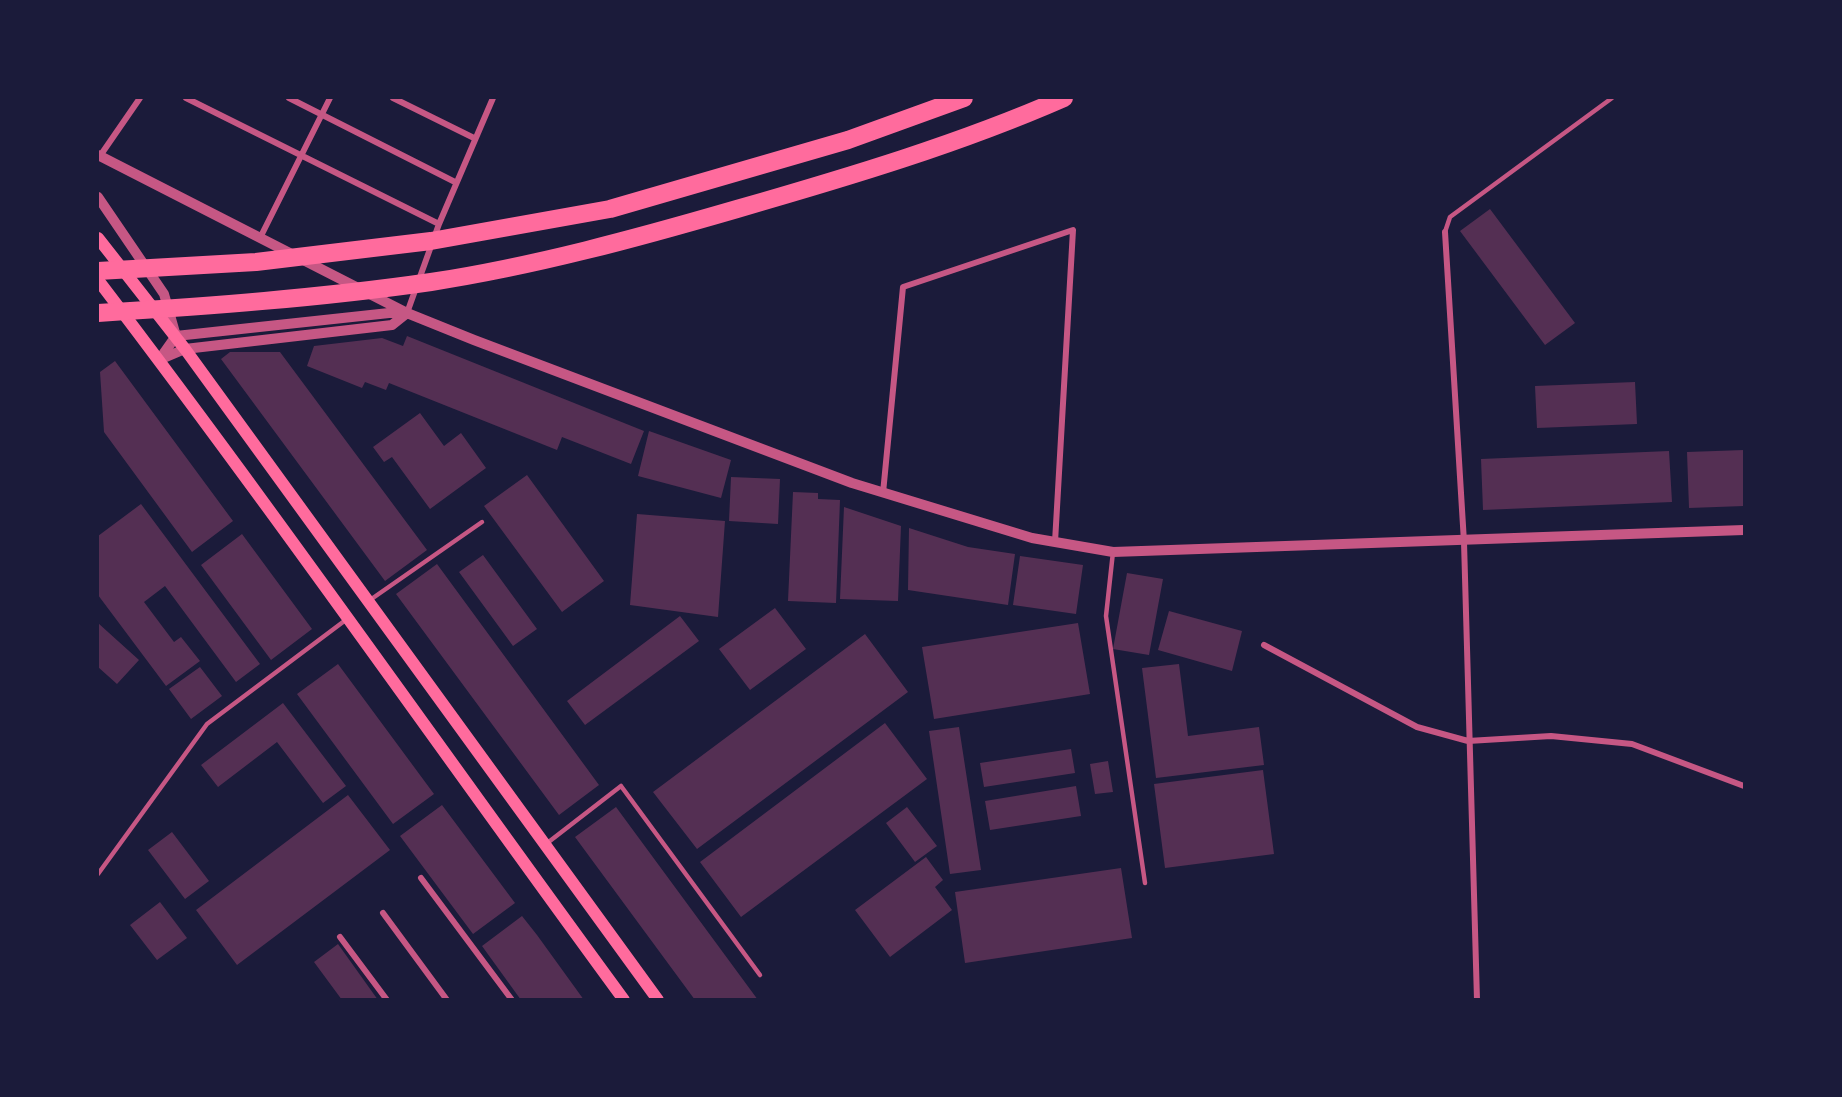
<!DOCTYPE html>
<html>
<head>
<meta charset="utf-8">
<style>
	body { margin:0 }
	#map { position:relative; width:1842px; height:1097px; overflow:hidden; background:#1b1b3a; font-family:Raleway,sans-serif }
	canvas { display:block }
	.frame { position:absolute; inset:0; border:99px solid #1b1b3a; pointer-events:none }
</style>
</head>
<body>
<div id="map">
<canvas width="1842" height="1097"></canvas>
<div class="frame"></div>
</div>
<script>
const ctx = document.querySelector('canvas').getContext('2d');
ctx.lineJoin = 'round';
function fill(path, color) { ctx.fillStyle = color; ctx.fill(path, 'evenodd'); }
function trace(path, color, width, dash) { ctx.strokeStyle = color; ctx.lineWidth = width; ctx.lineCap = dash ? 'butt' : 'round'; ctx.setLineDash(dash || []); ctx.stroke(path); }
fill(new Path2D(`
	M1490,209L1575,323L1545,345L1460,231Z
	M407,336L644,431L631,464L562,437L557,450L389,383L386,390L365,382L362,388L307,366L314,346L382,338L403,346Z
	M230,352H280L427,550L385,581L221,359Z
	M115,361L233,521L192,552L104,432L100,372Z
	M1635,382L1637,424L1537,428L1535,386Z
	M420,413L444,446L461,433L486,468L430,509L392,457L384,462L373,447Z
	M649,431L731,460L721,498L638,476Z
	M1744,450V506L1689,508L1687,452Z
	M1669,451L1672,502L1483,510L1481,459Z
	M527,475L604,581L562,612L484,506Z
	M731,477L780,479L778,524L729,521Z
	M793,492L818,493V499L840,500L836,603L788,601Z
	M141,504L260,664L236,682L165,586L144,602L174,642L181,637L200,661L166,686L98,595V536Z
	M844,507L901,526L898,601L840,599Z
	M637,514L725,521L718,617L630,605Z
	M909,528L968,547L1015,554L1008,605L908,590Z
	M242,534L312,629L271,660L201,565Z
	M483,555L537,629L513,646L459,572Z
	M1020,556L1083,565L1076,614L1013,605Z
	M437,564L599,785L559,815L396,594Z
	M1127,573L1163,579L1149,655L1113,649Z
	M775,608L806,649L750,690L719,649Z
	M1169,611L1242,631L1232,671L1158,650Z
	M680,616L699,641L585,725L567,701Z
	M98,623L139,660L117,684L98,667Z
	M1078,623L1090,694L934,719L922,647Z
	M865,634L908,692L697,849L653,792Z
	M338,664L434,794L393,824L297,694Z
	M1179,664L1188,736L1259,727L1264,765L1156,778L1142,668Z
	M200,667L222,696L191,719L169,689Z
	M283,703L346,786L323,803L277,742L218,787L201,765Z
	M885,723L927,779L741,917L700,862Z
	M959,727L981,870L950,874L929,731Z
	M1071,749L1075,773L984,787L980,763Z
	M1108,761L1113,792L1095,794L1090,764Z
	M1263,770L1274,854L1165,868L1154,784Z
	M1076,786L1081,816L990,830L985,801Z
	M348,795L390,850L237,965L196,910Z
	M442,805L515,903L473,934L400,836Z
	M616,807L758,1000H695L575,837Z
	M907,807L937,846L915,862L886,823Z
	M172,832L209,881L185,899L148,850Z
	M926,857L943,880L935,887L952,910L890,957L855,910Z
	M1121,868L1132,938L965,963L955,892Z
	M160,902L187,938L157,960L130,925Z
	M522,916L537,935L584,1000H521L482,946Z
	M338,944L378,1000H342L314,962Z`), '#542f53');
trace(new Path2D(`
	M1445,232L1450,217L1612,98
	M1113,552L1106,616L1145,883
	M370,600L482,522
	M546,844L621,786L760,975
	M98,874L207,724L347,619`), '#c65784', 4.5);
trace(new Path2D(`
	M186,98L439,224
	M289,98L455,182
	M393,98L474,138
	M100,156L140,98
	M1445,232L1464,542L1477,1000
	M260,238L330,98
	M407,313L439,224L493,98
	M883,493L903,287L1073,230L1055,542
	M1264,645L1417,727L1468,741L1551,736L1632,744L1744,786
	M421,878L512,1000
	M383,913L447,1000
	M340,937L387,1000`), '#c65784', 6);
trace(new Path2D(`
	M98,155L407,313L474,340L852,483L1032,538L1113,552L1744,530
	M98,197L164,294L176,336
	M389,313H407L392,325L185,349L159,360L176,336Z`), '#c65784', 10);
trace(new Path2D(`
	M98,238L185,349L658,1000
	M98,280C278,516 448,760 624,1000`), '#ff6b9d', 12);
trace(new Path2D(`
	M98,271L256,262L431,241L610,209L848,140L964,98
	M98,313C209,306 320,298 431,282C535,266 637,238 737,209C848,177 959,144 1064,98`), '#ff6b9d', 18);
</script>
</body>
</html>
